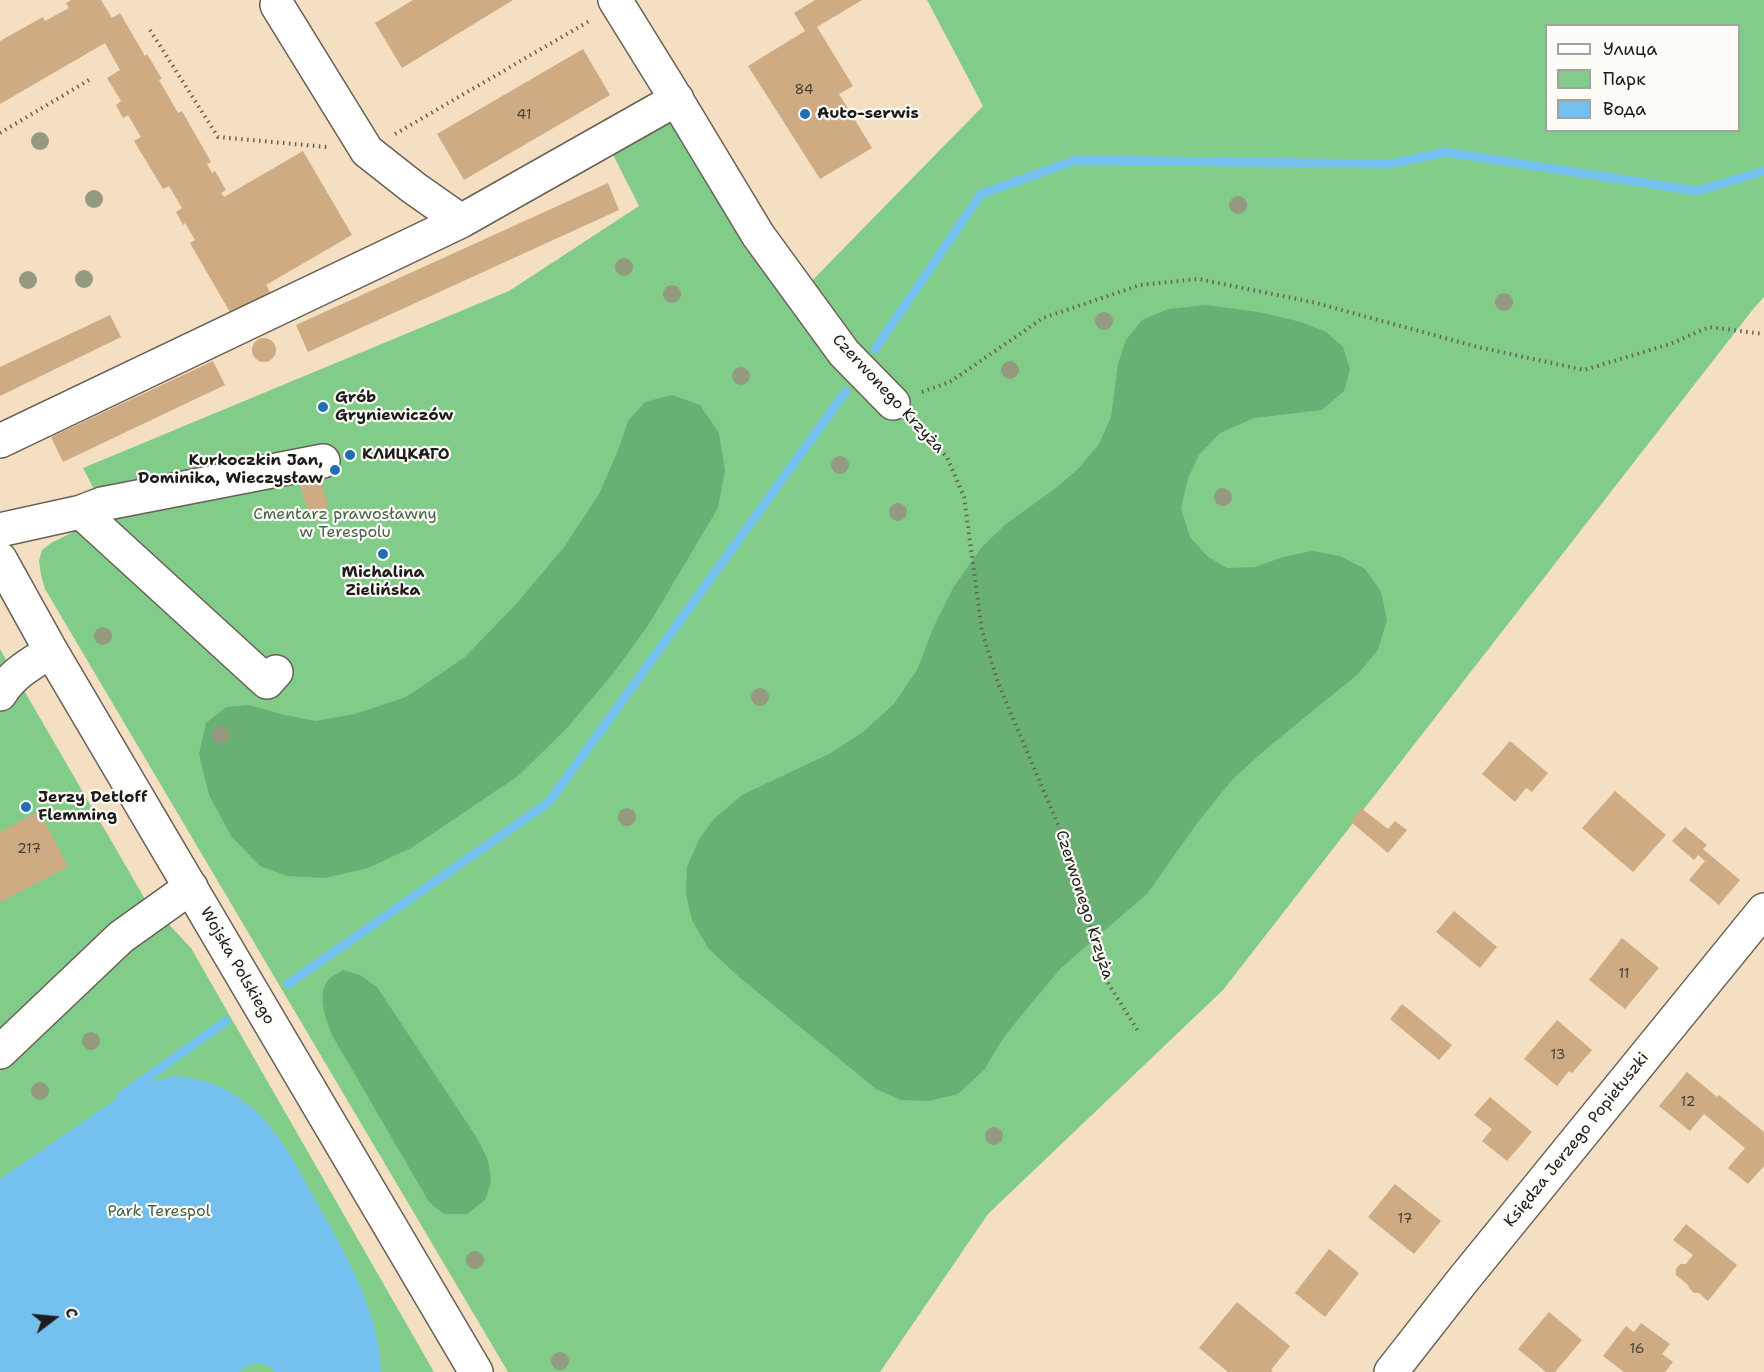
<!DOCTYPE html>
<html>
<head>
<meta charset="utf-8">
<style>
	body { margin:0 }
	#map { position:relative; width:1764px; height:1372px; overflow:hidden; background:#f4dfc3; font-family:"Shantell Sans",sans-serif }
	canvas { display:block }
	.legend { position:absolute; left:1545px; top:24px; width:195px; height:108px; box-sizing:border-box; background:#fdfcf7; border:2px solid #a3a29f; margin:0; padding:8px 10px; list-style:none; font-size:18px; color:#1c1c1c }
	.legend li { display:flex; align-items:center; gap:12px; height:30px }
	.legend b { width:30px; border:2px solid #a3a29f }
	.north { position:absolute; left:24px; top:1288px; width:60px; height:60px; -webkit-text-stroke:4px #fdfcf7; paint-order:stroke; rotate:74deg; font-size:16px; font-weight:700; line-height:24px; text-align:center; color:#1c1c1c }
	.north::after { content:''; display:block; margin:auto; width:21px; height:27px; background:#1c1c1c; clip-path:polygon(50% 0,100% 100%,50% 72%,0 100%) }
</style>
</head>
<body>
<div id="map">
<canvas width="1764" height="1372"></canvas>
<ul class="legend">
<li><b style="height:8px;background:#fff"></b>Улица</li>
<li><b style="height:16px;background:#82cc89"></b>Парк</li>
<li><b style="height:16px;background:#73bfed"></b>Вода</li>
</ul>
<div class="north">С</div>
</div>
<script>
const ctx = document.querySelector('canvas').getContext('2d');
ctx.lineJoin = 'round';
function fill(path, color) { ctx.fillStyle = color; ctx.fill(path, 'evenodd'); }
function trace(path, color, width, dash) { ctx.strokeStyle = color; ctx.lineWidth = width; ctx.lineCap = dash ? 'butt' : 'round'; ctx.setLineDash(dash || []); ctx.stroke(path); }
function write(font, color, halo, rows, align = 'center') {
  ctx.font = font + ' "Shantell Sans",sans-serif'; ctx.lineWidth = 4.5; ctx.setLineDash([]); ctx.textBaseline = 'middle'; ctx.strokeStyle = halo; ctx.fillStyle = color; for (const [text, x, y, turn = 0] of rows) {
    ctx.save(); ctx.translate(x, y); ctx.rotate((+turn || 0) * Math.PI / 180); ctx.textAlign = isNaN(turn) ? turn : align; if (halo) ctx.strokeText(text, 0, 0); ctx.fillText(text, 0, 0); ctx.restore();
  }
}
fill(new Path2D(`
	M927,0H1764V297L1754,308L1223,990L988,1214L880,1372H508L45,589L41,575L39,561L42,550L51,543L107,515L83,468L509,291L639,206L603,135L665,105L794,299L983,106ZM1546,26H1738V130H1546Z
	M0,649L145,899L191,948L434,1372H0Z`), '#82cc89');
fill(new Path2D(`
	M1206,305L1259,312L1301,322L1326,332L1343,347L1350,370L1344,391L1322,410L1254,418L1220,433L1199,455L1188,478L1181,509L1190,537L1207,556L1227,568L1255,567L1283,557L1312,551L1340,556L1365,569L1381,592L1387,620L1378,650L1358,674L1266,749L1232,780L1198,822L1147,894L1061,968L1030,1005L1004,1037L984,1070L958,1094L929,1101L901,1100L876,1089L739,977L708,948L692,920L686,894L687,867L699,839L715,818L742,795L831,753L863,732L894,704L917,670L934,626L953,588L981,548L1006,524L1056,488L1079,468L1099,444L1111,417L1118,364L1126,340L1142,320L1168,309Z
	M672,395L700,405L719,433L725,470L718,508L649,624L612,675L565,730L518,776L411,848L368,868L325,878L287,876L260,866L231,836L209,795L199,754L206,723L226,707L249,705L281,714L315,721L355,714L406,697L465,657L518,602L565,546L599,494L619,448L628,421L645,402Z
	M343,970L360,975L377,987L477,1138L488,1160L491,1182L485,1200L467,1214H444L429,1202L332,1035C326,1019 315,993 330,978C334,975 339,973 343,970Z`), '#69b075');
fill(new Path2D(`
	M175,1076C202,1079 220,1084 242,1100C276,1124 295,1164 315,1199C344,1252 379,1309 381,1372H275C264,1358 251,1362 239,1372H0V1179L128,1091L151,1081Z`), '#73bfed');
trace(new Path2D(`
	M875,349L981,194L1076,160L1390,164L1445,152L1697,191L1764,171
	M288,984L549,802L846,391
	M121,1096L226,1021`), '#73bfed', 9);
fill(new Path2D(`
	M71,0H101L112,18L120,13L145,56L147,54L162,79L159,80L178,113L182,111L211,162L207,164L212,173L215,171L226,190L221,193L224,197L303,151L352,235L266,285L270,292L231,314L190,243L195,240L185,223L183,225L176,212L182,208L169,186L163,189L134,141L141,137L128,115L123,118L116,105L121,101L107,78L120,70L105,43L0,104V41L43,17L45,21L69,8L66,3Z
	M413,0H513L402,68L375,23Z
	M815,0H862L817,27L853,86L839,94L872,148L820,179L748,66L805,31L794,13Z
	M583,49L610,95L464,180L437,134Z
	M608,183L619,210L308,352L296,325Z
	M110,315L121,337L0,396V367Z
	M252 350a12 12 0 1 1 24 0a12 12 0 1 1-24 0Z
	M213,361L225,385L63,462L51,437Z
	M319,475L328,505L326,508L328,517L315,521L312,512L308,511L299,481Z
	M1510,741L1548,773L1532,792L1526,788L1515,802L1482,774Z
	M1615,791L1666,835L1633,872L1582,828Z
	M1361,808L1388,829L1395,821L1407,830L1388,853L1351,822Z
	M39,811L68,867L0,902V832Z
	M1685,827L1707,845L1703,849L1740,880L1719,905L1689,880L1705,861L1698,855L1694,860L1672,841Z
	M1454,911L1497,947L1480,968L1436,932Z
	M1622,938L1659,968L1625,1009L1589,980Z
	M1402,1004L1452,1045L1439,1060L1390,1019Z
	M1557,1020L1592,1050L1572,1073L1569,1071L1557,1086L1524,1059Z
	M1687,1072L1717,1097L1719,1095L1764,1132V1166L1748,1184L1728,1168L1745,1148L1704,1114L1690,1131L1659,1106Z
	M1490,1097L1532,1132L1507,1161L1482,1141L1492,1129L1474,1115Z
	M1395,1184L1441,1221L1414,1254L1368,1217Z
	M1686,1224L1737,1265L1708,1301L1699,1293H1694L1689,1288L1688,1285L1676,1275V1269L1680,1264H1686L1693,1255L1673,1240Z
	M1329,1249L1359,1273L1325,1317L1295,1293Z
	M1237,1302L1290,1346L1271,1370L1273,1372H1228L1199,1348Z
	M1549,1312L1582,1340L1555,1372H1546L1518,1349Z
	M1641,1323L1670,1344L1662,1354L1673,1362L1665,1372H1624L1603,1356L1626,1326L1634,1332Z`), '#ceab83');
const minor = new Path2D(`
	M615,0L667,84L758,235L844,353L893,403
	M277,5L367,151L414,188L461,221
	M0,441L461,221L677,99
	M81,512L102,504L323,461
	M0,530L81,512L267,682L276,672
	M0,559L51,651L476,1372
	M0,694C13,673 31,664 51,651
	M0,1052L121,937L191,887
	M1391,1372L1463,1280L1764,910`);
trace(minor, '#686056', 36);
trace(new Path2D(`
	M150,30L218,137L327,147
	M0,133L89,80
	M395,134L591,20
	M922,392L950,382L1043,318L1140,285L1198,279L1312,302L1478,347L1584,370L1670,344L1709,327L1764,334
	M914,424L947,457L964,497L982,631L998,683L1073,860L1103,975L1138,1031`), '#686056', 4, [1.5, 4.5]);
trace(minor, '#fff', 33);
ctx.fillStyle = '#949a7f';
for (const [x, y] of [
	[40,141],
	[94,199],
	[1238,205],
	[624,267],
	[84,279],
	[28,280],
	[672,294],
	[1504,302],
	[1104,321],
	[1010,370],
	[741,376],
	[840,465],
	[1223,497],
	[898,512],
	[103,636],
	[760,697],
	[221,735],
	[627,817],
	[91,1041],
	[40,1091],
	[994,1136],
	[475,1260],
	[560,1361]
]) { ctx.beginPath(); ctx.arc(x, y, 9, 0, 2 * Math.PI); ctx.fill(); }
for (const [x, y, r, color] of [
	[805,114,6,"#1f6fb2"],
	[323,407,6,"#1f6fb2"],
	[350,455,6,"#1f6fb2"],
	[335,470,6,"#1f6fb2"],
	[383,554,6,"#1f6fb2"],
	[26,807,6,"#1f6fb2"]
]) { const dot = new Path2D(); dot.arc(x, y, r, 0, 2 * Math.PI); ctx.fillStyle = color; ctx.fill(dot); trace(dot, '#fdfcf7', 2); }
write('14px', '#484036', null, [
	["84",804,90],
	["41",524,115],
	["217",29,849],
	["11",1624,974],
	["13",1558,1055],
	["12",1688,1102],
	["17",1405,1219],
	["16",1637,1349]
]);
write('bold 16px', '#1c1c1c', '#fdfcf7', [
	["Auto-serwis",817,114],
	["Grób",335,398],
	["Gryniewiczów",335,416],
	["КЛИЦКАГО",362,455],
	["Kurkoczkin Jan,",323,461,"right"],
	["Dominika, Wieczysław",323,479,"right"],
	["Michalina",383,573,"center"],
	["Zielińska",383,591,"center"],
	["Jerzy Detloff",38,798],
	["Flemming",38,816]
], 'left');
write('16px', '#1c1c1c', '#fdfcf7', [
	["Czerwonego Krzyża",888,394,47],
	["Czerwonego Krzyża",1084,905,72],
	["Wojska Polskiego",237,966,60],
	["Księdza Jerzego Popiełuszki",1577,1140,-51]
]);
write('16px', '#456248', '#fdfcf7', [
	["Cmentarz prawosławny",345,515],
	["w Terespolu",345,533],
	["Park Terespol",159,1212]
]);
</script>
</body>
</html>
